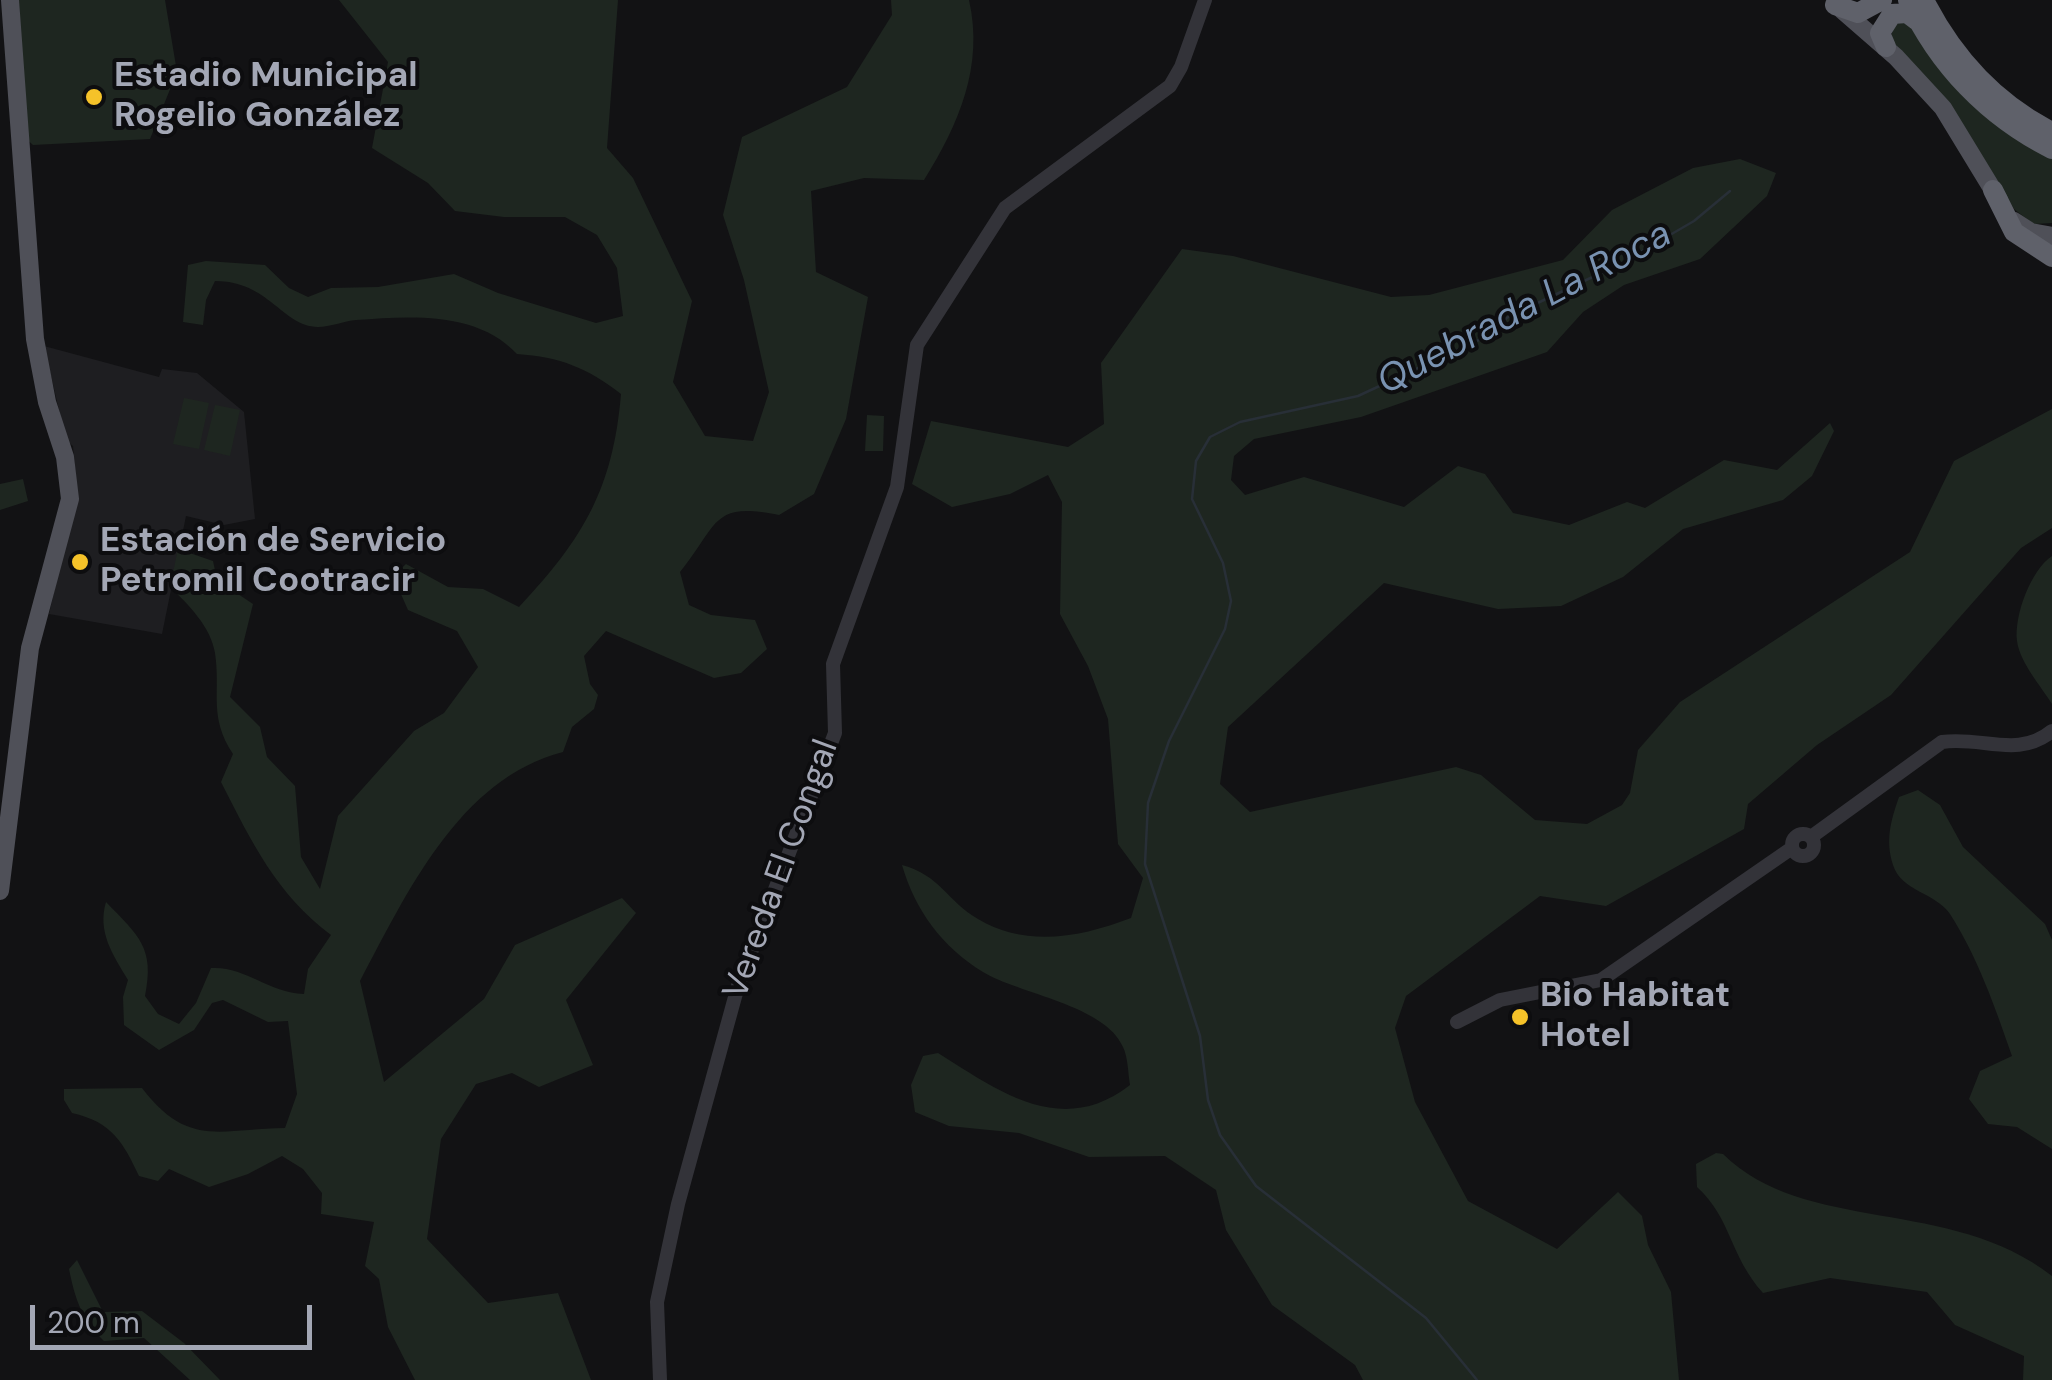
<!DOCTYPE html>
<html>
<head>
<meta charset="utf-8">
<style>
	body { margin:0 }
	#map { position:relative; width:2052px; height:1380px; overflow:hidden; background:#121214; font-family:"DM Sans",sans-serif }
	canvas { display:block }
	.scale { position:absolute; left:30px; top:1305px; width:282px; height:45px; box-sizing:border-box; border:5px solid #a3a7b5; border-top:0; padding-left:12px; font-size:30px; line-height:35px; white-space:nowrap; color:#a3a7b5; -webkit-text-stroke:8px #0d0d0f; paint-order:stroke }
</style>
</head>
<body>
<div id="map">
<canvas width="2052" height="1380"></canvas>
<div class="scale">200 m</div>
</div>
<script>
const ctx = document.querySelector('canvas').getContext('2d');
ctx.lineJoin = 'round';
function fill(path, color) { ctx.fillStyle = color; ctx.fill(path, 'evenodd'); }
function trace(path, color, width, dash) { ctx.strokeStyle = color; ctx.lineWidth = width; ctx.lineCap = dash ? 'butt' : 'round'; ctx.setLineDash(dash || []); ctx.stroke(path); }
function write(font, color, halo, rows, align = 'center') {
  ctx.font = font + ' "DM Sans",sans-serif'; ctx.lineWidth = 8; ctx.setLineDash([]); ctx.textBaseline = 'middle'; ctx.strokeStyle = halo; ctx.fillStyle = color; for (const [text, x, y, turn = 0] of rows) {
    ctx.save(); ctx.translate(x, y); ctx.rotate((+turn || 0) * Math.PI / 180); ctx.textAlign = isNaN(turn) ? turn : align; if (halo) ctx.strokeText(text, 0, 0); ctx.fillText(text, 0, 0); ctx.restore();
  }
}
fill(new Path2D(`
	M44,346L159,377L162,369L197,373L244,412L255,519L224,525L186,516L162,634L49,614L77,491L73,446L66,440Z`), '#1e1e21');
fill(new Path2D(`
	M19,0H165L177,72L150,139L33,145L22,135Z
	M339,0H618L607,148L633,178L692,301L673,382L705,436L753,441L769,392L744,280L723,215L742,137L847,87L892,15L891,0H969C984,66 959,124 924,180L864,178L811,191L816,272L868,297L846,419L814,494L779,515C711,501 719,524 680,572L689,605L711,615L755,620L767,649L741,673L714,678L606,631L584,656L590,684L598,695L594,709L572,727L563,752C459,779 407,893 360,981L384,1082L484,999L515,945L622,898L636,913L566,1000L593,1065L539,1087L512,1073L476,1084L441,1139L427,1239L488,1303L558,1293L591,1380H415L388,1327L379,1279L365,1266L374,1222L321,1214L322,1193L303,1169L282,1156L248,1174L209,1187L169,1169L158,1181L139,1176C123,1142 112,1122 72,1113L64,1100V1089L142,1088C188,1148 219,1129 285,1128L297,1094L288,1021L268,1022L223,1000L212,1003L194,1030L159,1050L124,1025L123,997L128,980C113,955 97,932 106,902C139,936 155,948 145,996L158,1014L179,1024L196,1003L211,968C245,966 267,992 304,994L308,969L331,935C277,895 251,841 221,782L233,754C208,716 221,693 215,653C211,627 188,604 170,587L178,549L213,561L217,580L253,604L230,697L260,727L267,757L295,786L301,857L320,889L338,816L414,731L444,713L478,667L457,631L408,610L393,576L406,564L448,587L483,589L519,607C583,539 613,489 621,394C588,368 560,357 517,354C477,311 411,316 356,320C344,321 330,327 318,327C282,326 269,281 215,281L206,300L203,325L183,322L188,265L206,261L265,265L289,288L308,297L331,288L378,287L454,274L498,293L596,323L623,316L617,268L597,235L565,217H504L455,211L428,183L372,148L388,62Z
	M1903,20L2052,154V223L2033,224L2014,209L1949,103L1891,41L1893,25Z
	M1740,159L1776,173L1767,196L1700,259L1624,285L1583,312L1547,352L1361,417L1254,439L1234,456L1231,480L1245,495L1304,477L1404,507L1458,466L1485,474L1513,513L1569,525L1627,502L1645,508L1724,460L1777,470L1830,423L1834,431L1812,476L1783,500L1683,529L1623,577L1561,606L1498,609L1384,583L1228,727L1220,784L1250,812L1456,767L1481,775L1535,820L1587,824L1622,805L1630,793L1638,750L1680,702L1910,552L1954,461L2052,409V528L2021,548L1891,695L1817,745L1748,804L1744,829L1606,906L1540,896L1406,996L1395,1028L1415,1102L1468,1201L1557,1249L1618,1192L1642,1216L1648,1245L1671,1292L1679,1380H1363L1355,1365L1272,1305L1226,1230L1216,1190L1165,1156L1089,1157L1019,1133L949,1126L915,1112L911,1085L923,1056L938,1053C1000,1092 1062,1138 1130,1085C1128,1073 1128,1057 1123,1047C1105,1005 1019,994 983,972C942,947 915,910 902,865C940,875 947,901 978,919C1027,948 1081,937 1131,918L1143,878L1118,844L1108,719L1088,666L1060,614L1062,502L1048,475L1010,494L952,507L912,484L931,421L1068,447L1104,424L1101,363L1182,249L1233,256L1391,297L1429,295L1563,260L1612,210L1693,168Z
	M184,398L209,403L199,449L173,444Z
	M215,405L240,410L230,456L204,450Z
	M867,415L884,416L883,451H865Z
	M23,479L28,501L0,510V484Z
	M2052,556V704C2041,686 2020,663 2017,641C2014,615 2031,570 2052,556Z
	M1918,790L1940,805L1963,847L2045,924L2052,940V1149L2017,1127L1988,1124L1969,1099L1980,1071L2012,1056C1995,1007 1978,958 1950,914C1936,893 1901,891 1893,865C1885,840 1891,820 1899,797Z
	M1716,1153L1723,1154C1805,1235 1950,1196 2052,1276V1380H2023L2024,1356L1955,1325L1927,1292L1830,1278L1763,1293C1729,1255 1732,1219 1697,1187L1696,1164Z
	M77,1260L103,1312L142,1311L184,1343L220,1380H190L144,1338L104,1341C82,1320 75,1299 69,1269Z`), '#1e2620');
trace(new Path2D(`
	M1477,1380L1426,1318L1256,1186L1220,1135L1208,1100L1200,1036L1145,864L1148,803L1169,741L1225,629L1231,601L1223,563L1192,499L1196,461L1210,437L1240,422L1358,396L1483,338L1508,317L1620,264L1694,221L1730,191`), '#282f37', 2.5);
trace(new Path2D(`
	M1792 845a11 11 0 1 1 22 0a11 11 0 1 1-22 0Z
	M1811,837L1942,742C1982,736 2018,759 2052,731
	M1457,1022L1500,1000L1601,980L1792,848
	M660,1380L657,1302L678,1204L738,986L835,733L833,664L897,487L917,345L1005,208L1170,86L1181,67L1205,0`), '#333339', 14);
trace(new Path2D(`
	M1842,10L1896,57L1943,108L1999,200
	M2014,221L2031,232L2052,236
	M0,891L30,648L70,499L65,457L47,402L35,339L10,0`), '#4f5058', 18);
trace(new Path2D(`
	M1908,0C1938,65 1988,117 2052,149
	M1924,0C1953,57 1995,103 2052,132
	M1835,5L1858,13L1882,0
	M1886,47L1880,33L1892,14L1907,13L1919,22
	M1993,190L2014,232L2052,257`), '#5f616a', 20);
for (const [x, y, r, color] of [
	[94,97,10,"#f5c229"],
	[80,562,10,"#f5c229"],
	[1520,1017,10,"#f5c229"]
]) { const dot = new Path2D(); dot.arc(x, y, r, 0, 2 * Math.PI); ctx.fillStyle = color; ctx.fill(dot); trace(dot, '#0d0d0f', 4); }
write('bold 35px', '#a3a7b5', '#0d0d0f', [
	["Estadio Municipal",114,77],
	["Rogelio González",114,117],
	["Estación de Servicio",100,542],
	["Petromil Cootracir",100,582],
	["Bio Habitat",1540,997],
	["Hotel",1540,1037]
], 'left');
write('35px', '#a3a7b5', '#0d0d0f', [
	["Vereda El Congal",782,870,-70]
]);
write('italic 38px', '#7992b1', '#0d0d0f', [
	["Quebrada La Roca",1525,309,-28]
]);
</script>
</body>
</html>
